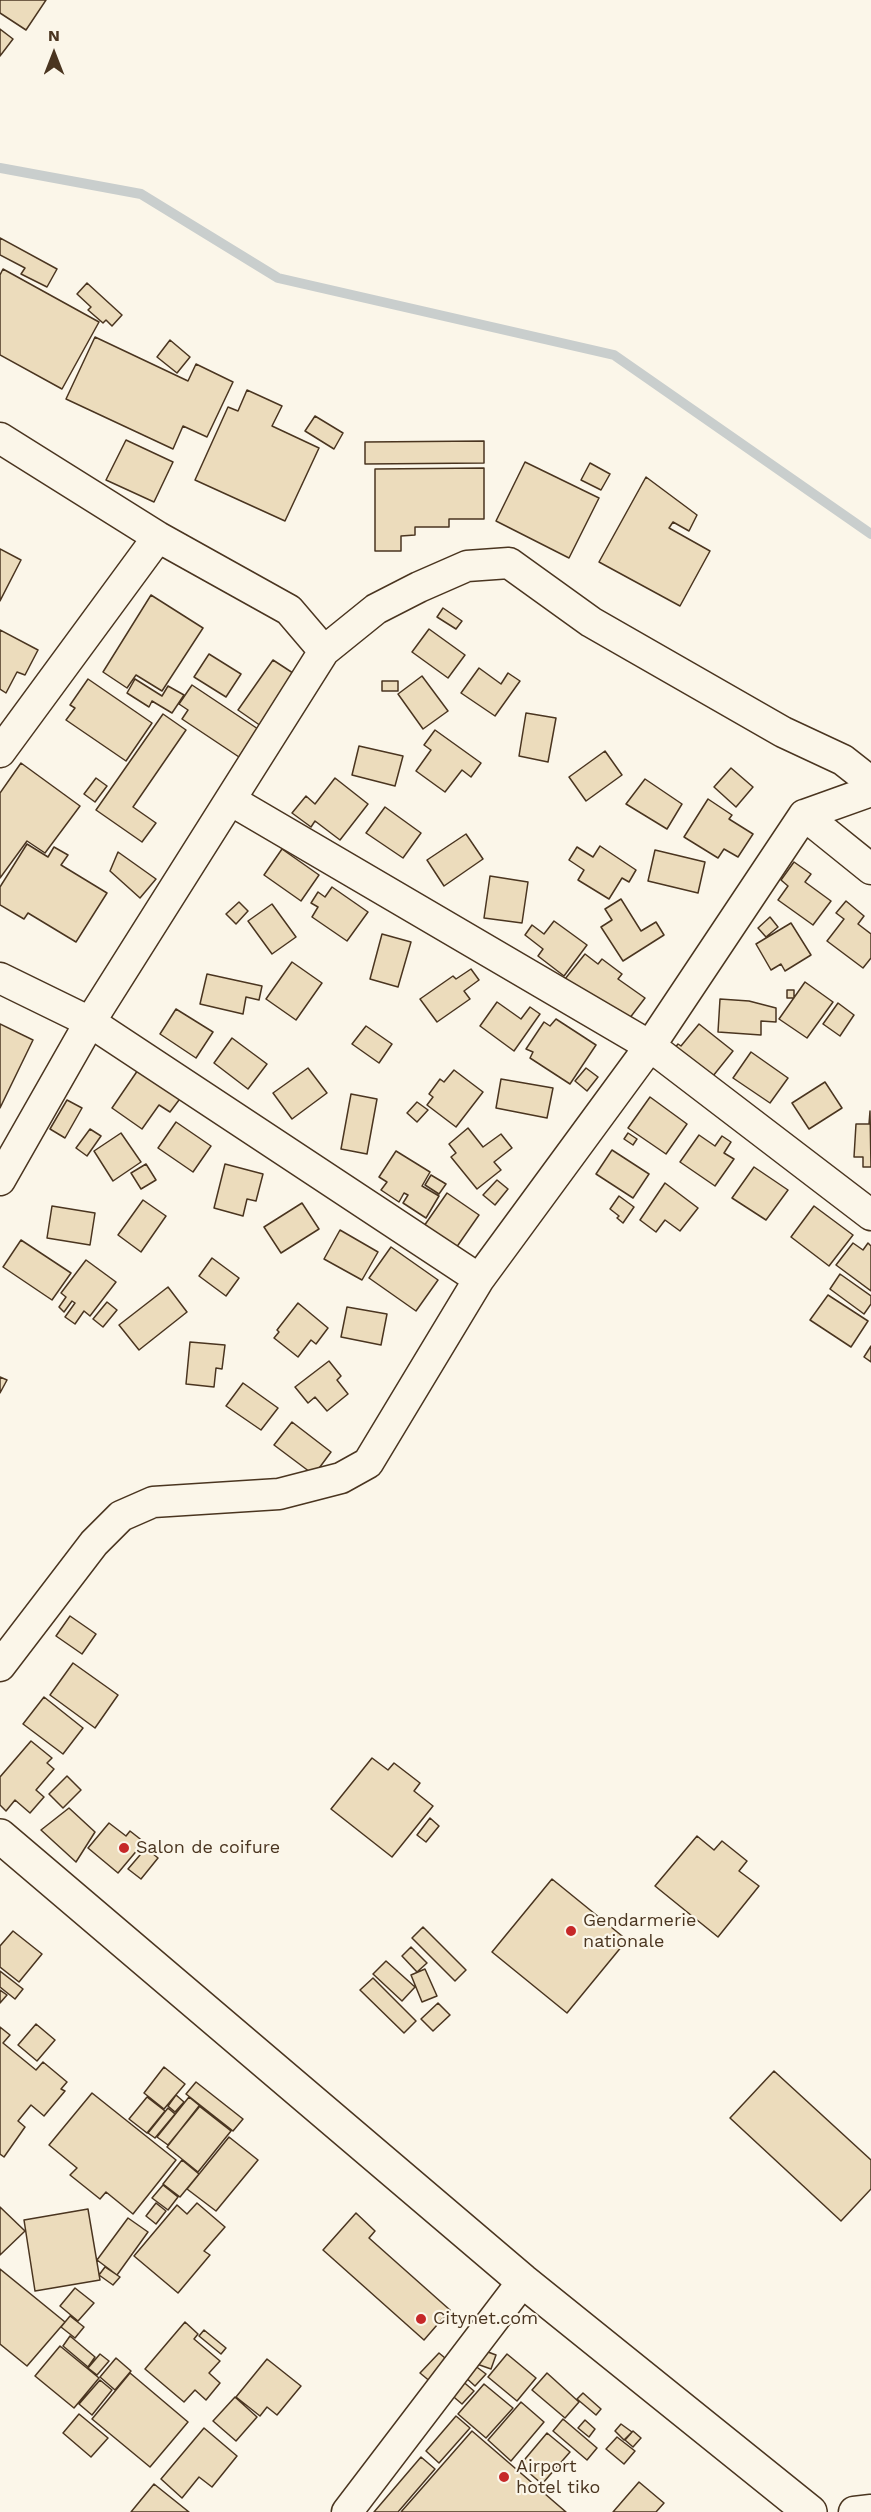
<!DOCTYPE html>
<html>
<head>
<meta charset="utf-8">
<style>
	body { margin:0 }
	#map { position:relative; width:871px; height:2512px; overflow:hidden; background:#fbf6e9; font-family:"Work Sans",sans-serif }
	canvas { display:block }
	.north { position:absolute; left:24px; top:24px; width:60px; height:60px; -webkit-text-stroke:4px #fbf6e9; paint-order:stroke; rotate:0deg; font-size:16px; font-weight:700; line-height:24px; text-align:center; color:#4a3520 }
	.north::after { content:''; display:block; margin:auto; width:21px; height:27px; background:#4a3520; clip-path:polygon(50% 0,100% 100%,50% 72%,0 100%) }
</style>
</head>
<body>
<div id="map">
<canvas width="871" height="2512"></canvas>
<div class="north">N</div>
</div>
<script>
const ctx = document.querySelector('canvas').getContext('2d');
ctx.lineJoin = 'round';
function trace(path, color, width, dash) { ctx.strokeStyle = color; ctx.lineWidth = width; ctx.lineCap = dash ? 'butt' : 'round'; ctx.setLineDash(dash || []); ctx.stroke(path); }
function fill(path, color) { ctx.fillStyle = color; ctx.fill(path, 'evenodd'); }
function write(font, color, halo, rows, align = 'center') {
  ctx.font = font + ' "Work Sans",sans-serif'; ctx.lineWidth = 4.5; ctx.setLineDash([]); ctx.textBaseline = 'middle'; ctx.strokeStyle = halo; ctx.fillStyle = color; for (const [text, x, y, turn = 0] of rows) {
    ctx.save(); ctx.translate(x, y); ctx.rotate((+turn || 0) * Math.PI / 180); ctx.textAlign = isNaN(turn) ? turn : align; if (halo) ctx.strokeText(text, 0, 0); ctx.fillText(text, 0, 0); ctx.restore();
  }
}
trace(new Path2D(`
	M0,168L141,194L278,278L614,355L871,534`), '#c9cecd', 10);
const building = new Path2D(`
	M0,0H46L26,30L0,13Z
	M0,29L13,39L0,56Z
	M0,238L57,269L47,287L21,274L25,268L0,255Z
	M3,269L99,322L62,389L0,355V275Z
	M87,283L122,315L112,326L106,320L103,323L88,310L91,307L77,294Z
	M95,337L188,381L196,364L233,382L207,437L183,426L173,449L66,399Z
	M170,340L190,357L177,373L157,357Z
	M247,390L282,406L272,426L319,448L285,521L195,480L228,407L238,411Z
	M315,416L343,433L334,449L305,431Z
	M126,440L173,462L154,502L106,480Z
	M484,441V463L365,464V442Z
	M525,462L599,498L569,558L496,521Z
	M590,463L610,474L601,490L581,480Z
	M484,468V519H449V527H415V535L401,536V551H375V469Z
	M646,477L697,515L689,531L673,522L669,528L710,551L680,606L599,562Z
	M0,549L21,560L0,601Z
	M151,595L203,628L162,691L136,675L127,688L103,672Z
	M443,608L462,621L456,629L437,617Z
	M429,629L465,655L448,678L412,652Z
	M0,630L38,650L25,675L17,672L6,693L0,689Z
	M209,654L241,674L226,697L194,677Z
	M273,660L296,675L261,726L238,710Z
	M479,668L501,684L508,673L520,681L495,716L461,693Z
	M422,676L448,711L423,729L398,694Z
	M88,679L152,723L126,761L66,720L75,708L70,705Z
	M135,679L162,696L168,686L184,695L172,713L152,701L149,707L127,693Z
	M382,681H398V691H382Z
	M192,685L258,729L239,757L182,719L188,710L179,704Z
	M526,713L556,718L548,762L519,756Z
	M163,714L186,730L133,807L156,823L142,842L96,810Z
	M435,730L481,763L471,777L462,770L445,792L416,771L431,750L424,745Z
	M359,746L403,756L395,786L352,775Z
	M605,751L622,775L586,801L569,777Z
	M21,763L80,806L45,853L27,841L0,878V793Z
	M731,768L753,787L736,807L714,787Z
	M96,778L107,786L95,802L84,794Z
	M335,778L368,804L340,840L315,821L311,827L292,813L306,796L315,804Z
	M645,779L682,804L667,829L626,804Z
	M708,799L732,815L729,819L753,834L738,857L724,849L718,858L684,837Z
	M385,807L421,833L403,858L366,833Z
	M466,834L483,859L444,886L427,860Z
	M27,844L48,857L54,847L68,855L61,865L107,893L76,942L28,913L24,919L0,905V887Z
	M600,846L636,870L629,882L622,878L609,899L578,880L584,870L569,860L577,847L593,857Z
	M282,849L319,875L301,901L264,875Z
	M655,850L705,862L698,893L648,881Z
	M118,852L156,879L140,898L110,871Z
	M794,862L811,874L805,882L831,901L813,925L778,900L788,886L781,880Z
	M490,876L528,882L522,923L484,918Z
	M332,887L368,912L347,941L312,917L318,907L311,903L318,892L325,897Z
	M621,899L641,931L656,922L664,935L623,961L601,927L612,920L605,909Z
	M846,901L864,916L858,924L871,934V958L863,968L827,941L844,919L836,913Z
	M239,902L248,911L236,924L226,914Z
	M272,904L296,937L272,954L248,921Z
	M770,917L778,927L766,937L758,928Z
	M554,921L587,945L564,976L538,956L543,949L525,935L532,925L544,934Z
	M791,923L811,955L785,971L781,964L771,970L756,944Z
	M382,934L411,942L398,987L370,979Z
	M585,954L598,964L602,959L622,974L618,979L645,998L626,1023L565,979Z
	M292,962L322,983L296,1020L266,999Z
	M471,969L479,980L464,991L470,999L437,1022L420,999L453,976L456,979Z
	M207,974L262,986L259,1000L246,997L243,1014L200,1004Z
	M805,982L833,1002L807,1038L779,1019Z
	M787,990H794V998H787Z
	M720,999L749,1001L776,1008V1022L761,1021V1035L718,1032Z
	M497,1002L521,1019L530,1007L540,1014L514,1051L480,1026Z
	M838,1003L854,1015L840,1036L823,1024Z
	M176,1009L213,1032L196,1058L160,1034Z
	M556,1019L596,1045L570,1084L530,1058L533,1052L526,1049L544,1022L550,1026Z
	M0,1024L33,1040L0,1108Z
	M699,1024L733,1051L713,1076L687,1055L681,1063L670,1054L678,1044L681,1046Z
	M366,1026L392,1044L379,1063L352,1044Z
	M232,1038L267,1064L248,1089L214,1063Z
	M751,1052L788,1078L770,1103L733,1078Z
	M140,1067L182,1096L170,1112L159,1105L142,1129L112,1108Z
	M308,1068L327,1093L292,1119L273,1093Z
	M586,1068L598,1077L587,1091L575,1081Z
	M454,1070L483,1092L456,1127L427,1105L433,1097L429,1094L440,1079L444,1082Z
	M501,1079L553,1088L547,1118L496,1108Z
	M825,1082L842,1108L809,1129L792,1103Z
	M351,1094L377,1099L367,1154L341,1149Z
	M650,1097L687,1124L666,1154L628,1128Z
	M67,1100L82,1108L65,1138L50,1129Z
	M417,1102L428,1110L417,1122L407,1113Z
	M870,1111L871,1167H863V1157H854L856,1124H869Z
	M176,1122L211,1146L193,1172L158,1148Z
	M468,1128L483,1147L501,1134L512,1148L494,1162L501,1170L477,1189L451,1157L456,1153L449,1144Z
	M90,1129L101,1136L87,1156L76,1148Z
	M121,1133L141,1162L113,1181L94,1151Z
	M628,1133L637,1139L633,1145L624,1139Z
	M699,1135L715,1146L722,1136L731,1142L724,1153L734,1159L715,1186L680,1162Z
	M612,1150L649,1174L633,1198L596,1174Z
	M396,1151L430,1172L422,1186L439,1196L426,1218L403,1203L408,1195L404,1193L399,1202L381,1190L387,1182L379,1177Z
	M146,1164L156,1180L141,1189L131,1173Z
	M225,1164L263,1174L256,1201L247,1199L243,1216L214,1208Z
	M754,1167L788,1190L766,1220L732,1198Z
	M431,1175L446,1184L439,1194L425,1185Z
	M497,1180L508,1189L495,1205L483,1195Z
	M665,1183L698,1208L680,1231L665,1220L656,1232L640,1220Z
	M447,1193L479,1215L456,1248L424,1226Z
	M619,1196L634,1207L623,1223L617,1218L619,1216L610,1209Z
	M143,1200L166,1216L141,1252L118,1235Z
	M302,1203L319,1229L281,1253L264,1227Z
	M52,1206L95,1213L90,1245L47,1238Z
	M814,1206L853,1235L829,1266L791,1237Z
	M340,1230L378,1252L362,1280L324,1259Z
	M21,1240L71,1273L52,1300L3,1267Z
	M853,1243L863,1250L868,1243L871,1246V1291L836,1265Z
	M391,1247L438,1280L416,1311L369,1278Z
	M212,1258L239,1278L226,1296L199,1276Z
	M86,1260L116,1282L90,1316L84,1311L75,1324L65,1317L75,1303L72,1301L64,1312L59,1307L66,1297L61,1293Z
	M840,1274L871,1296V1304L864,1314L830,1289Z
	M168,1287L187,1312L139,1350L119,1325Z
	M828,1295L868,1321L851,1347L810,1320Z
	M107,1302L117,1310L103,1327L93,1319Z
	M298,1303L328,1328L316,1344L311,1340L298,1357L274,1338L279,1332L277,1330Z
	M347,1307L387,1314L381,1345L341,1337Z
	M190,1342L225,1345L222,1369L216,1368L214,1387L186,1384Z
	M871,1346V1362L864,1357Z
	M329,1361L341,1376L337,1380L348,1394L327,1411L315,1397L308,1403L295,1387Z
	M0,1377L7,1380L0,1393Z
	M243,1383L278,1408L261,1430L226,1406Z
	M292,1422L331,1452L314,1475L274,1445Z
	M70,1616L96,1634L82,1654L56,1636Z
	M73,1663L118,1695L95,1728L50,1695Z
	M44,1697L83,1728L63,1754L23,1724Z
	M31,1741L52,1758L47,1763L54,1769L36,1790L44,1797L30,1813L15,1800L6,1811L0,1805V1777Z
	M372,1758L388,1770L394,1763L420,1783L414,1791L433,1806L392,1857L331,1809Z
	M67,1776L81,1790L63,1808L49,1794Z
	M69,1808L95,1832L76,1862L41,1830Z
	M430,1818L439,1826L426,1842L417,1835Z
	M109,1823L126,1836L130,1831L144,1842L118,1873L88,1848Z
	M697,1836L714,1850L722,1841L747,1861L739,1871L759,1886L718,1937L655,1886Z
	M146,1848L158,1858L141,1879L128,1869Z
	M552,1879L627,1940L567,2013L492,1952Z
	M423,1927L466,1970L455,1981L412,1938Z
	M13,1931L42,1954L19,1982L0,1967V1946Z
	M411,1947L427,1963L417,1972L402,1956Z
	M386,1961L415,1987L402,2001L373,1974Z
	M425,1969L437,1996L422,2002L411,1975Z
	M0,1971L23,1989L15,1999L0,1987Z
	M373,1978L416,2021L404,2033L360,1990Z
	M0,1990L7,1995L0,2003Z
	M438,2003L450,2015L433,2031L421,2019Z
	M36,2024L55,2040L37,2061L18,2045Z
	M0,2027L10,2035L3,2043L36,2070L43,2062L67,2082L61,2089L65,2091L44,2116L31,2105L18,2121L25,2127L4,2157L0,2154Z
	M164,2067L185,2084L164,2109L144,2093Z
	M774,2071L871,2160V2189L841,2221L730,2118Z
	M196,2082L243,2119L233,2131L186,2094Z
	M92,2093L176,2160L133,2214L106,2192L100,2199L70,2175L77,2168L49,2145Z
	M176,2095L184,2102L175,2112L168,2106Z
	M147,2097L165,2111L147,2133L129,2119Z
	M189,2097L200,2106L168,2145L157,2137Z
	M199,2106L231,2131L198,2172L167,2147Z
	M168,2108L175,2114L155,2138L148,2133Z
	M229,2137L258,2160L216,2211L187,2189Z
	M182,2160L199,2174L180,2197L163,2184Z
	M163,2185L178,2197L168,2210L152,2198Z
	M156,2203L166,2211L156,2224L146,2216Z
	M197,2203L225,2227L204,2251L210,2255L178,2293L134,2256L177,2205L187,2214Z
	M0,2207L25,2231L0,2255Z
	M88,2209L100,2280L35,2291L24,2220Z
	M356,2213L375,2231L369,2238L450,2310L424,2340L323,2250Z
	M128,2218L148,2232L117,2275L97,2260Z
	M105,2267L120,2277L113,2285L99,2275Z
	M0,2269L65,2322L27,2366L0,2344Z
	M75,2288L94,2303L78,2321L60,2306Z
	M70,2316L84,2327L75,2338L61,2327Z
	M185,2322L198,2334L194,2339L220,2361L209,2373L220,2383L206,2400L195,2390L184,2402L145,2369Z
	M204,2330L226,2348L221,2354L199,2336Z
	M70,2336L95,2357L88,2367L63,2346Z
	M60,2346L99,2378L74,2408L35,2376Z
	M480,2349L496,2355L491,2369L474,2363Z
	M439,2353L451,2363L432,2383L420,2373Z
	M100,2354L109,2361L97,2375L88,2368Z
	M507,2354L536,2378L517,2401L488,2377Z
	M116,2358L131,2371L115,2390L100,2377Z
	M267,2359L301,2386L277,2415L267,2407L260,2416L236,2397Z
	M474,2365L486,2374L475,2386L464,2376Z
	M130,2373L188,2422L150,2467L92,2419Z
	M547,2373L579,2402L565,2418L532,2390Z
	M460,2379L474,2391L462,2404L448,2392Z
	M100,2380L112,2390L92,2415L79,2404Z
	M484,2384L513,2408L486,2438L458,2414Z
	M583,2393L601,2409L596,2415L577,2399Z
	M235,2397L257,2417L236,2441L213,2421Z
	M521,2402L544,2422L511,2461L488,2440Z
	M79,2414L108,2438L91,2457L63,2433Z
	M456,2416L470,2428L439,2463L426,2451Z
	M563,2419L597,2448L587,2460L553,2431Z
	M585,2420L595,2429L589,2437L578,2428Z
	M621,2424L632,2432L624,2440L615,2431Z
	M204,2428L237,2456L212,2487L199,2477L182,2498L161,2479Z
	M472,2431L566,2512H401Z
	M633,2431L641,2438L633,2447L625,2440Z
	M547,2433L570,2452L542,2484L520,2465Z
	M617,2437L635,2451L624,2464L606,2449Z
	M421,2457L435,2469L398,2512H374Z
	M639,2482L664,2503L656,2512H613Z
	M154,2484L189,2512H131Z`);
fill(building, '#ecdcbc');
trace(building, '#4a3520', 1.5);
const street = new Path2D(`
	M0,438L158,537L289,610L324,651
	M0,752L158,537
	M232,801L650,1046L871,1215
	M804,815L871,869
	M0,978L90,1022L479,1279
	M0,1180L90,1022L324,651L376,609L419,587L467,566L509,563L591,622L783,732L843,760L871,782
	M0,1666L94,1543L121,1516L153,1502L279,1494L341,1478L368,1463L479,1279L650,1046L804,815L871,791
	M347,2512L523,2281
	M854,2512L871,2510`);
const secondary = new Path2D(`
	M0,1836L523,2281L810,2512`);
trace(street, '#4a3520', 33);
trace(secondary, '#4a3520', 36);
trace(street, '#fbf6e9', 30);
trace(secondary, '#fbf6e9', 33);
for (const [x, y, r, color] of [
	[124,1848,6,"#c62828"],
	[571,1931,6,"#c62828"],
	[421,2319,6,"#c62828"],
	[504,2477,6,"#c62828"]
]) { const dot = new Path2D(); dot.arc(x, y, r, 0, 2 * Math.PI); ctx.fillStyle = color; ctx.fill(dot); trace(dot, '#fbf6e9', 2); }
write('18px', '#4a3520', '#fbf6e9', [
	["Salon de coifure",136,1848],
	["Gendarmerie",583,1921],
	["nationale",583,1942],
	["Citynet.com",433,2319],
	["Airport",516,2467],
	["hotel tiko",516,2488]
], 'left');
</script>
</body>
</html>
